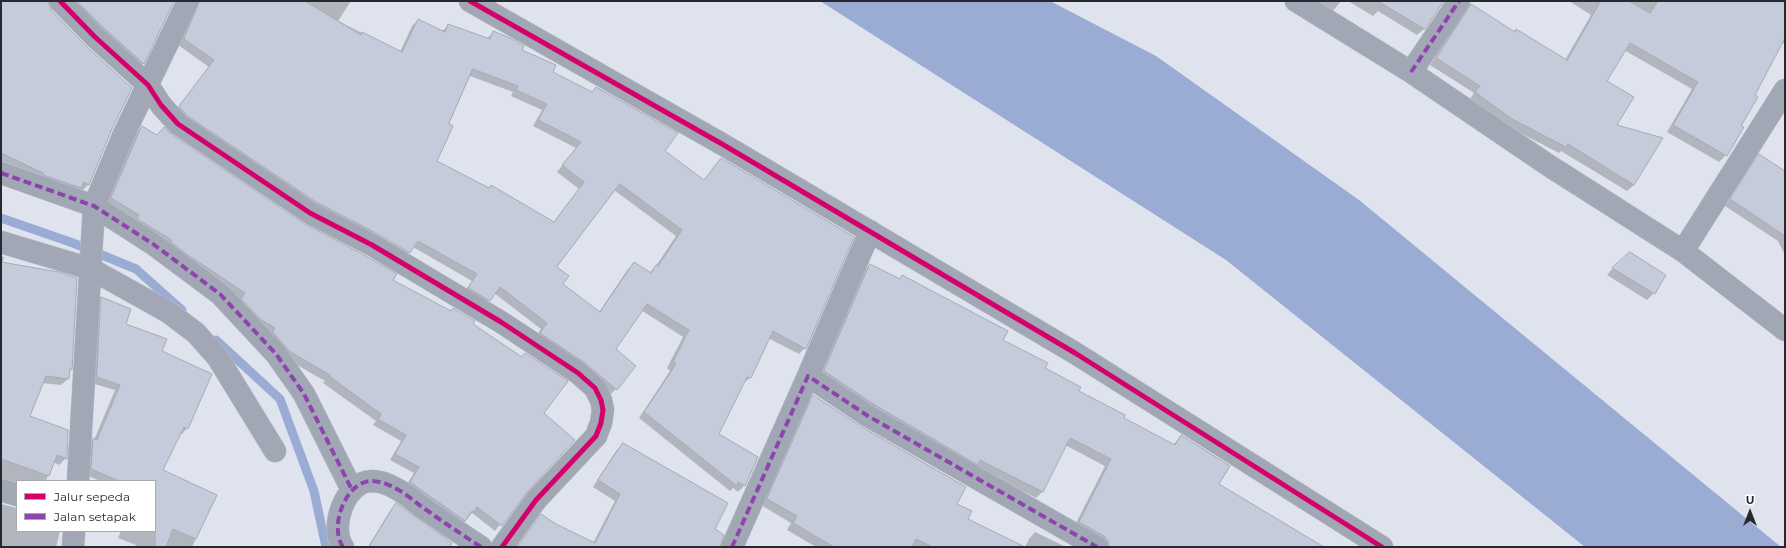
<!DOCTYPE html>
<html>
<head>
<meta charset="utf-8">
<style>
	body { margin:0 }
	#map { position:relative; width:1786px; height:548px; overflow:hidden; background:#dee3ee; font-family:Montserrat,sans-serif }
	canvas { display:block }
	.frame { position:absolute; inset:0; border:2px solid #262930; pointer-events:none }
	.legend { position:absolute; left:16px; top:480px; width:140px; height:52px; box-sizing:border-box; background:#fff; border:1px solid #a8a9ac; margin:0; padding:5px 7px; list-style:none; font-size:12px; color:#262930 }
	.legend li { display:flex; align-items:center; gap:8px; height:20px }
	.legend b { width:20px; border:1px solid #a8a9ac }
	.north { position:absolute; left:1730px; top:492px; width:40px; height:40px; -webkit-text-stroke:3px #fff; paint-order:stroke; rotate:0deg; font-size:11px; font-weight:700; line-height:16px; text-align:center; color:#262930 }
	.north::after { content:''; display:block; margin:auto; width:14px; height:18px; background:#262930; clip-path:polygon(50% 0,100% 100%,50% 72%,0 100%) }
</style>
</head>
<body>
<div id="map">
<canvas width="1786" height="548"></canvas>
<div class="frame"></div>
<ul class="legend">
<li><b style="height:5px;background:#d6006c"></b>Jalur sepeda</li>
<li><b style="height:5px;background:#8e44ad"></b>Jalan setapak</li>
</ul>
<div class="north">U</div>
</div>
<script>
const ctx = document.querySelector('canvas').getContext('2d');
ctx.lineJoin = 'round';
function fill(path, color) { ctx.fillStyle = color; ctx.fill(path, 'evenodd'); }
function trace(path, color, width, dash) { ctx.strokeStyle = color; ctx.lineWidth = width; ctx.lineCap = dash ? 'butt' : 'round'; ctx.setLineDash(dash || []); ctx.stroke(path); }
fill(new Path2D(`
	M820,1H1050L1156,56L1359,200L1781,547H1585L1226,260Z`), '#9aabd4');
fill(new Path2D(`
	M34,1H47V4L111,131L88,185L82,191L1,161V48Z
	M66,1H173L143,64L137,70Z
	M193,1H351L338,21L400,52L412,26L418,20L442,31L449,25L486,39L493,33L552,72L591,93L596,88L663,151L703,181L721,159L805,348L799,354L768,338L750,378L743,383L717,435L744,486L738,492L733,488L730,491L639,418L670,371L667,368L683,337L641,310L615,349L616,389L610,395L534,339L541,329L494,293L483,306L463,294L472,281L413,247L374,230L373,232L409,253L403,259L174,113L209,67L178,45ZM470,76L513,92L511,96L542,110L533,126L576,148L557,172L579,189L553,223L436,161L447,124ZM614,190L676,236L656,266L649,273L634,263L628,269L599,312L561,284L556,267Z
	M1312,1H1341L1333,11Z
	M1348,1H1443L1424,29L1417,35L1378,11L1373,16Z
	M1569,1H1785V44L1781,42L1753,96L1726,155L1719,162L1667,132L1692,89L1624,50L1606,81L1616,125L1634,185L1627,191L1561,151L1559,153L1505,125L1470,99L1474,93L1430,65L1464,12L1471,5L1514,33L1517,30L1565,60L1591,15Z
	M142,127L156,136L164,128L170,135L302,224L392,281L472,324L543,413L526,491L495,531L472,513L460,528L404,489L414,473L390,460L401,441L373,425L376,421L323,383L325,381L283,357L105,205L136,133Z
	M1760,155L1785,172V255L1778,241L1725,206L1754,161Z
	M1,256L4,257L2,264L71,369L69,371L68,379L61,385L42,383L29,417L66,458L59,465L53,462L46,481H17V491L1,485Z
	M870,265L899,280L902,277L1077,391L1122,418L1173,445L1181,436L1218,485L1322,547H1101L1073,529L1105,466L1065,445L1042,492L1036,498L974,467L818,378L863,272Z
	M1613,268L1654,293L1647,300L1607,275Z
	M101,299L125,324L161,351L187,428L182,434L180,433L162,471L216,496L192,547H135L136,545L118,538L121,531H155V481H100L86,475L88,445L94,440L115,390L91,383L96,304Z
	M814,396L956,505L967,520L1024,547H816L787,530L791,523L761,505L807,402Z
	M623,445L713,529L718,547H517L542,515L556,525L593,543L615,501L593,487L616,451Z
	M1,504L17,508V531H60L56,547H1Z
	M397,505L452,544L450,547H368L390,511Z
	M1035,532L1066,547L1067,546L1070,547H1025L1029,539Z`), '#0003');
trace(new Path2D(`
	M1,218L73,243L136,269L182,310
	M216,340L280,399L314,491L326,547`), '#9aabd4', 9);
const building = new Path2D(`
	M1,1H48L51,10L86,46L132,88L111,131L89,185L84,182L81,188L43,175V173L1,153Z
	M77,1H174L144,64L104,28Z
	M200,1H305L361,35L362,32L402,52L418,19L445,32L448,24L490,39L493,31L510,38L524,46L522,50L556,65L553,72L592,92L596,87L678,133L665,151L704,180L721,158L854,237L806,349L773,331L751,378L747,377L719,434L758,457L745,486L738,482L737,486L644,412L676,364L673,362L689,330L647,304L616,349L636,366L617,390L585,363L540,333L547,323L500,287L490,301L468,288L477,274L418,241L410,253L378,234L316,202L186,115L179,106L214,60L184,39ZM473,69L518,86L516,90L547,104L538,120L581,142L562,165L584,182L554,222L491,185L489,188L437,161L453,126L449,124ZM620,184L682,230L658,266L656,265L651,273L634,262L600,312L563,284L569,276L557,267Z
	M1378,1H1444L1425,29Z
	M1601,1H1629L1650,13L1658,1H1785V38L1755,95L1758,97L1741,126L1744,127L1727,156L1673,125L1698,82L1630,43L1607,81L1634,97L1617,125L1663,138L1634,185L1568,144L1566,147L1512,119L1475,92L1480,86L1436,58L1471,4L1515,32L1516,29L1567,60Z
	M142,126L157,135L164,127L171,134L303,223L366,256L397,274L393,280L451,311L453,308L475,321L473,324L522,357L525,353L568,381L544,413L575,440L527,492L502,526L477,507L474,512L472,511L465,521L410,482L419,467L395,454L406,435L378,419L381,414L329,376L330,375L289,351L273,332L275,328L260,319L241,299L245,293L185,253L171,242L172,240L137,219L139,215L111,198Z
	M1759,154L1785,171V236L1730,199Z
	M1630,252L1666,275L1655,294L1612,268Z
	M1,262L59,272L77,278L72,370L70,369L69,379L46,376L30,416L68,430L67,459L57,455L49,476L1,459Z
	M870,264L900,279L902,275L1008,331L1003,340L1048,363L1045,368L1081,387L1079,391L1125,415L1124,418L1175,445L1181,435L1230,466L1219,484L1324,547H1109L1108,541L1104,536L1079,522L1111,459L1070,438L1043,492L980,460L978,465L875,405L824,371Z
	M101,297L131,309L126,324L167,339L162,351L212,374L188,429L184,427L163,470L217,495L196,539L173,529L166,547H155V481H119L91,469L93,438L97,440L120,385L97,377Z
	M813,395L862,427L966,487L957,504L972,511L968,519L1025,547H933L916,539L912,547H834L793,523L797,516L767,499Z
	M623,443L728,503L715,529L724,535L720,547H517L541,514L556,524L595,543L620,494L598,480Z
	M396,503L452,543L449,547H369Z`);
fill(building, '#c5cbda');
trace(building, '#a7aab3', 1);
const minor = new Path2D(`
	M60,1L95,37L148,85L161,105L178,124L310,213L372,245L501,322L578,373L595,388L601,400L603,410L601,423L596,436L536,500L502,547
	M470,1L722,144L1075,353L1382,547
	M1296,1L1411,72L1548,165L1683,251L1785,330
	M1411,72L1459,1
	M1,173L94,206L153,244L220,294L276,354L304,394L352,490
	M1,242L91,269L168,312L196,333L218,358L275,451
	M1683,251L1785,90
	M808,376L868,416L1097,547
	M78,481L94,206L123,136L188,1
	M1,490L17,495
	M73,547L74,531
	M343,547C329,527 345,482 371,481C379,481 388,484 395,488C405,493 414,501 422,507C442,521 461,534 481,547
	M732,547L808,376L870,231`);
trace(minor, '#bbbfc6', 23);
trace(minor, '#a1a7b5', 22);
trace(new Path2D(`
	M1411,72L1459,1
	M1,173L94,206L153,244L220,294L276,354L304,394L352,490
	M343,547C329,527 345,482 371,481C379,481 388,484 395,488C405,493 414,501 422,507C442,521 461,534 481,547
	M732,547L808,376L868,416L1097,547`), '#8e44ad', 4, [8, 4]);
trace(new Path2D(`
	M60,1L95,37L148,85L161,105L178,124L310,213L372,245L501,322L578,373L595,388L601,400L603,410L601,423L596,436L536,500L502,547
	M470,1L722,144L1075,353L1382,547`), '#d6006c', 5);
</script>
</body>
</html>
